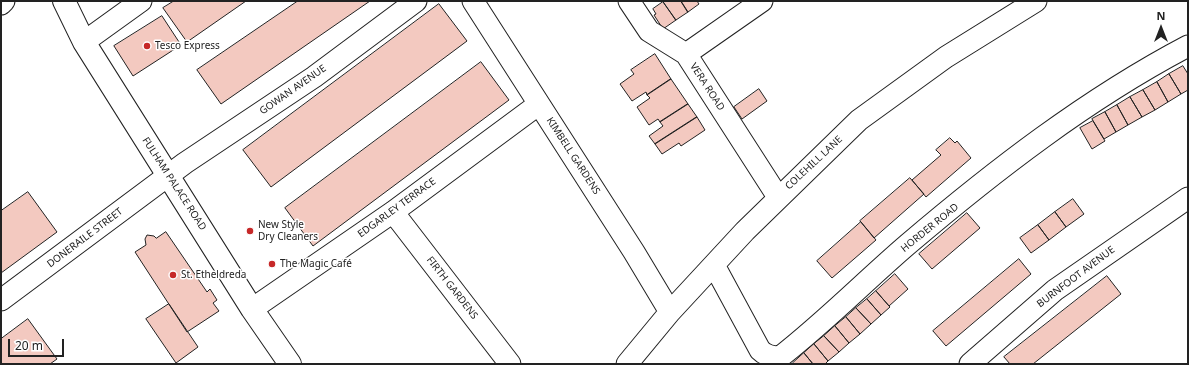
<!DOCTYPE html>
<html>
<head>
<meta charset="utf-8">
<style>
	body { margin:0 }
	#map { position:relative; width:1189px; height:365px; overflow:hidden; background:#fff; font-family:"Noto Sans",sans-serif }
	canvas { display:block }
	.frame { position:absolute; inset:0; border:2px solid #222; pointer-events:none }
	.north { position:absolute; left:1141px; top:8px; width:40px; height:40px; -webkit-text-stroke:3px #fff; paint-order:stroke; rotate:0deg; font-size:11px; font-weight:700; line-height:16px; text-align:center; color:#222 }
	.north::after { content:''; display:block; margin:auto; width:14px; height:18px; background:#222; clip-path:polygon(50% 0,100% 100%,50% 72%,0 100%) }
	.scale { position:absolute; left:8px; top:339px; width:56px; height:18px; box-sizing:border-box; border:2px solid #222; border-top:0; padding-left:5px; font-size:12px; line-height:14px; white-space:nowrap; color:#222; -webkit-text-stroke:3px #fff; paint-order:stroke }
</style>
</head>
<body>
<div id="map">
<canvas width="1189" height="365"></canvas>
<div class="frame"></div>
<div class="north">N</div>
<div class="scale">20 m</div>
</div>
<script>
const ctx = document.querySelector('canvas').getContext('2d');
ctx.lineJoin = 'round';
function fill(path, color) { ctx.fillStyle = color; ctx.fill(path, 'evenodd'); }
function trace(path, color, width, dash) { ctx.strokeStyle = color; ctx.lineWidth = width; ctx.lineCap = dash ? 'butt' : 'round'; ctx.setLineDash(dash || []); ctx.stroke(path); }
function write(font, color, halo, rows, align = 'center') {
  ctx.font = font + ' "Noto Sans",sans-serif'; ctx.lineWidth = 3; ctx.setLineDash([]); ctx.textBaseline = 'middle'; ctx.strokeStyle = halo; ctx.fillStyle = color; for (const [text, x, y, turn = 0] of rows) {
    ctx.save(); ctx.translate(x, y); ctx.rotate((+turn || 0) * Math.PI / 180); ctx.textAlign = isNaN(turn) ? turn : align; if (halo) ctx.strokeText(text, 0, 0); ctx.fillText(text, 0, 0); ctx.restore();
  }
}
const building = new Path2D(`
	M174,1H246L187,42L163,8Z
	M298,1H370L221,104L197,70Z
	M663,1H681L688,12L676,20Z
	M681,1H697L699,4L688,12Z
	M663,2L676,20L663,29L654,15L656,14L653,9Z
	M439,4L467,41L271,187L243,150Z
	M162,16L181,45L133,76L114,46Z
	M655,54L671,79L647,95L646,92L632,101L620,84L634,74L631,70Z
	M481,62L509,100L313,246L285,208Z
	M1183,66L1188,74V90L1181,94L1169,74Z
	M1169,74L1181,94L1168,102L1157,82Z
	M671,79L688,104L660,122L658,119L649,125L637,107L650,98L647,95Z
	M1157,82L1168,102L1155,110L1143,90Z
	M759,89L767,101L742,119L734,107Z
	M1143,90L1155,110L1142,117L1130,97Z
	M1130,97L1142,117L1128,125L1117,105Z
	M688,104L697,117L655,144L649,136L663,126L660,122Z
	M1117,105L1128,125L1116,132L1105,112Z
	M1105,112L1116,132L1104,139L1092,119Z
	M697,117L705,130L681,146L679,143L662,154L655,144Z
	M1093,121L1105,141L1092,149L1080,128Z
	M950,138L955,143L957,141L971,158L926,197L912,180L941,155L936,150Z
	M910,178L924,194L874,238L860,221Z
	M28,192L57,232L1,273V211Z
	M1073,199L1084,214L1066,227L1055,212Z
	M1055,212L1066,227L1049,240L1038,225Z
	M967,213L980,228L932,269L919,254Z
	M861,222L876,240L832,278L817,261Z
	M1038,225L1049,240L1031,253L1020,238Z
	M166,232L207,292L210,289L217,300L213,303L219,311L187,332L135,252L146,245L145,239L147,235L154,236L156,238Z
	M1019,259L1031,274L946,346L933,331Z
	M895,274L908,289L889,306L876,291Z
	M1107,276L1121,294L1033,364H1010L1004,357Z
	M876,291L890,307L881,315L867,299Z
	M867,299L881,315L871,324L856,308Z
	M169,304L198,347L176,363L146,319Z
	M856,308L871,324L860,334L846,317Z
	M846,317L860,334L849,343L835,326Z
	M28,319L57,359L50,364H1V339Z
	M835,326L849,343L839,352L824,336Z
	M824,336L839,352L828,361L814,344Z
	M814,344L828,361L825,364H813L804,353Z
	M804,353L813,364H794L793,363Z`);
fill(building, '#f3c9c0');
trace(building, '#222', 1);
const minor = new Path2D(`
	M473,1L634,252L670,312
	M629,1L649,31L686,54
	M762,1L686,54L778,197
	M1,4L4,1
	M84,42L141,1
	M393,212L510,364
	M714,265L760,350C766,356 772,357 780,357C825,322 864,282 907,245C994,171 1087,99 1188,46
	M1,300L185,163L314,77L416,1
	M252,309L393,212L539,104
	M627,364L670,312L745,231L859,120L946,57L1036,1
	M970,364L1055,290L1188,198`);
const major = new Path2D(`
	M64,1L84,42L252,309L290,364`);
trace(minor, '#222', 23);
trace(major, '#222', 24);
trace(minor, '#fff', 21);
trace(major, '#fff', 22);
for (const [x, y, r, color] of [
	[147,46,4,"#c62828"],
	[250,231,4,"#c62828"],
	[272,264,4,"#c62828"],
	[173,275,4,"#c62828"]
]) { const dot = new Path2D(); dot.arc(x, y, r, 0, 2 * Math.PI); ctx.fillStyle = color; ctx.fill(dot); trace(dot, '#fff', 1.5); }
write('10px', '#222', '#fff', [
	["Tesco Express",155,46],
	["New Style",258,225],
	["Dry Cleaners",258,237],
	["The Magic Café",280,264],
	["St. Etheldreda",181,275]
], 'left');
write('10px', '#222', '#fff', [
	["VERA ROAD",707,87,57],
	["GOWAN AVENUE",293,90,-35],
	["KIMBELL GARDENS",573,156,57],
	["COLEHILL LANE",814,163,-43],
	["FULHAM PALACE ROAD",174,184,57],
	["EDGARLEY TERRACE",397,208,-36],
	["HORDER ROAD",930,228,-39],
	["DONERAILE STREET",85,238,-37],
	["BURNFOOT AVENUE",1076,277,-37],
	["FIRTH GARDENS",452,288,52]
]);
</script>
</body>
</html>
